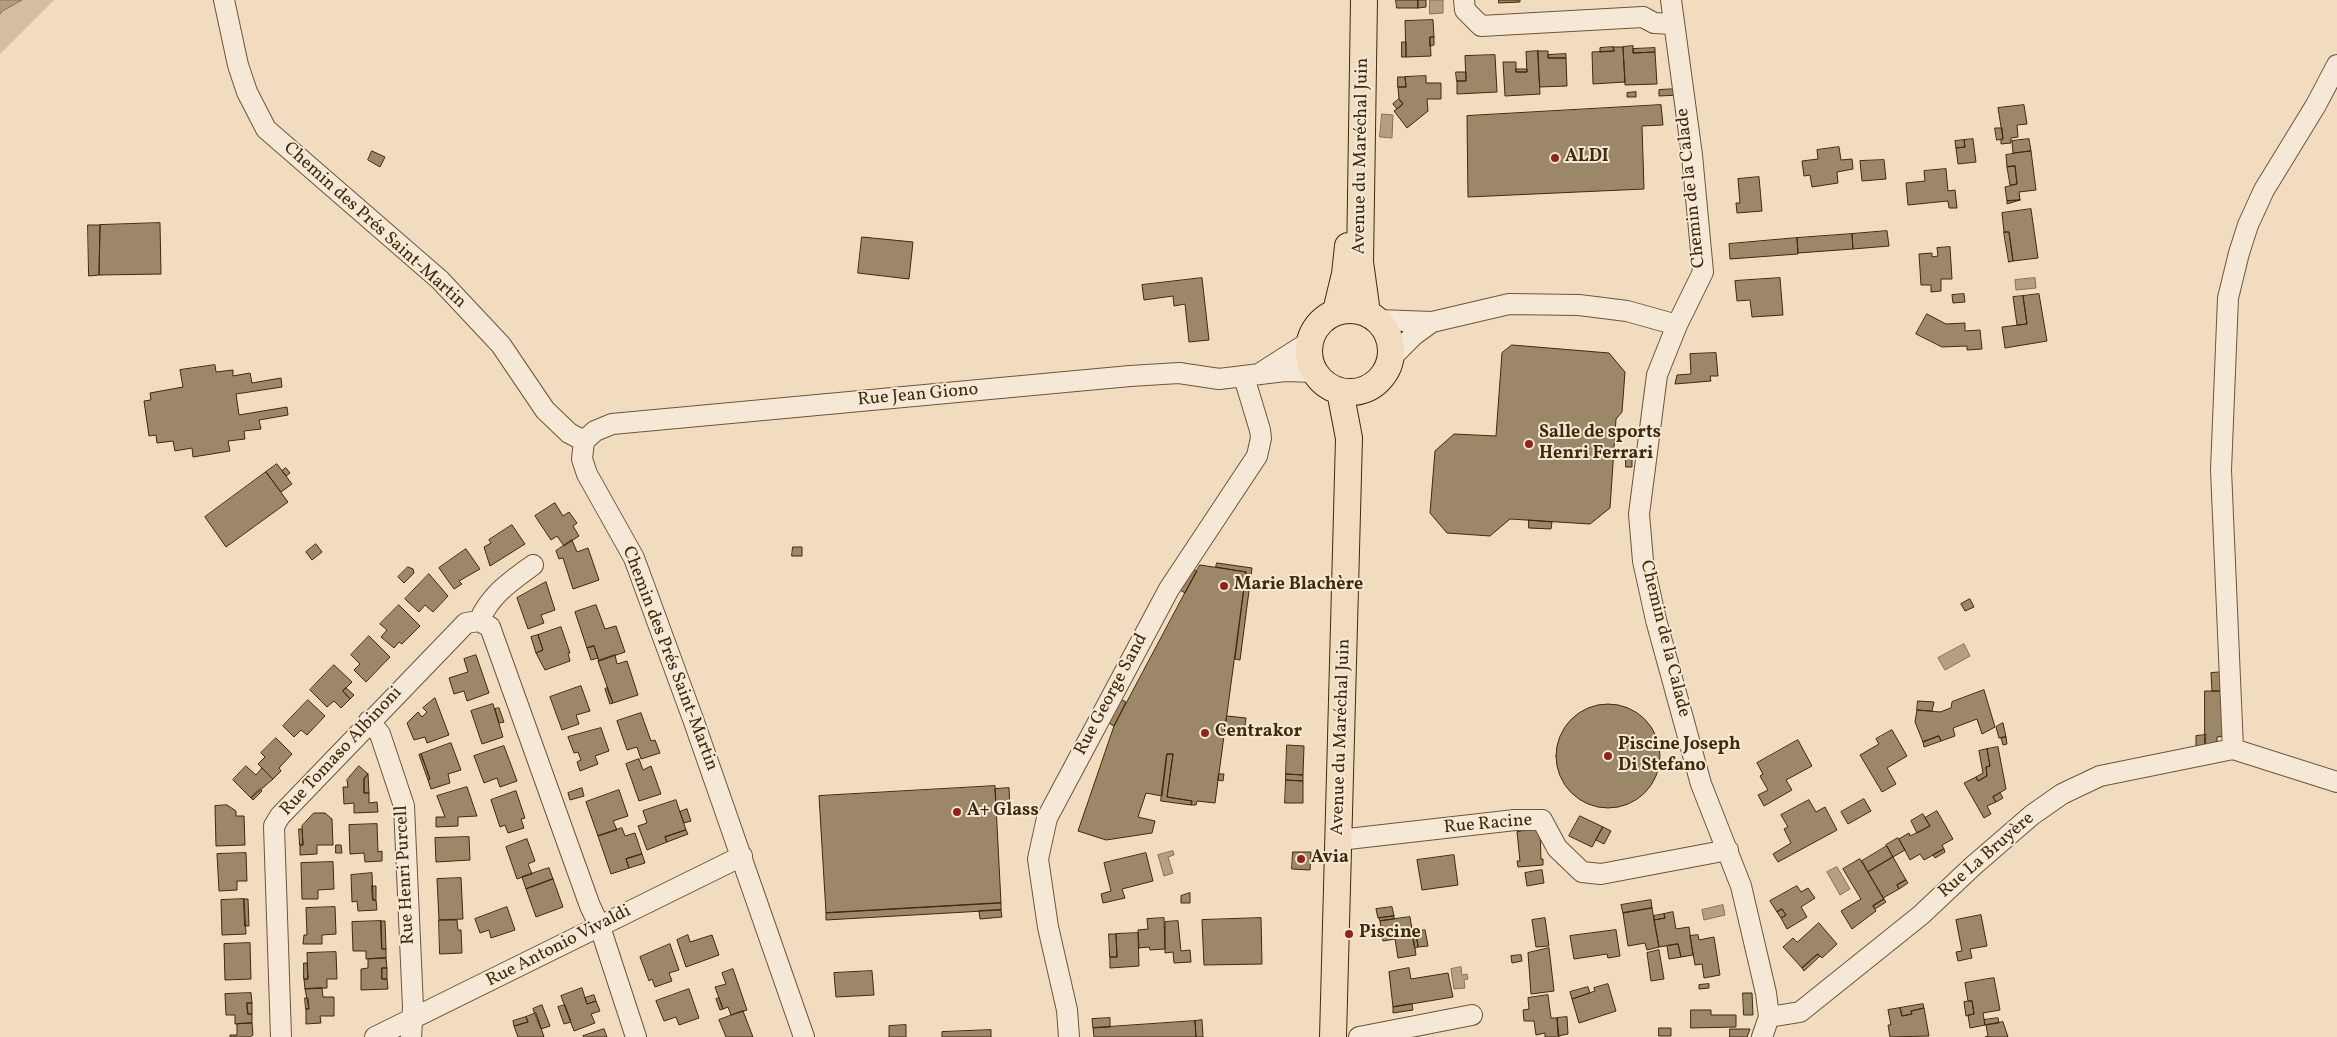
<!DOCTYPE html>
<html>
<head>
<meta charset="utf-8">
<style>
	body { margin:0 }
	canvas { display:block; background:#f1dcc0 }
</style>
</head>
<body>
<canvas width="2337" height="1037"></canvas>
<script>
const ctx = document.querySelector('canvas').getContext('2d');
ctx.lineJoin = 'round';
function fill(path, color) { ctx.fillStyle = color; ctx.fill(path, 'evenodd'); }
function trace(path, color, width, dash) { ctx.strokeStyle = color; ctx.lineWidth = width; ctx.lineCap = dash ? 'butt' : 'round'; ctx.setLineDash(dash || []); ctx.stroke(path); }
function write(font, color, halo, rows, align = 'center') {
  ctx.font = font + ' Vollkorn,serif'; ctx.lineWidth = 4; ctx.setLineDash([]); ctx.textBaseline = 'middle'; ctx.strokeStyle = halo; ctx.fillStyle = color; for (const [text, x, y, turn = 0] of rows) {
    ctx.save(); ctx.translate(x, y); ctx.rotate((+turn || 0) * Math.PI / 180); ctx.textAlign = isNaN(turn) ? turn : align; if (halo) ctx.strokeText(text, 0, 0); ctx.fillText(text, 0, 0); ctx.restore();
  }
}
fill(new Path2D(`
	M22,0H54L0,54V14L3,10Z`), '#d3bea1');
const water = new Path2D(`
	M0,0H22L4,10L0,14Z
	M1430,0H1443V13L1430,14Z
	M1382,114L1393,115L1392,138L1380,137Z
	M2035,278L2036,288L2016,290L2015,280Z
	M1964,644L1970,656L1945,670L1938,658Z
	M1173,851L1174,855L1168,857L1173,873L1164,876L1158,855Z
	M1837,867L1850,889L1840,895L1827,872Z
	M1723,905L1725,915L1704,920L1702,910Z
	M1461,967L1462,975L1467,974L1468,979L1464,980L1465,988L1454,989L1451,969Z`);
fill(water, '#b59f82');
trace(water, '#867052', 1);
const building = new Path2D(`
	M1396,0H1418V8H1397Z
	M1418,0H1426V7L1418,8Z
	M1499,0H1520V2L1499,3Z
	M1433,20L1434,37H1430L1431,56L1406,57L1405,21Z
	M1430,37H1434V45L1430,46Z
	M1402,42H1406V57H1402Z
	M1633,46V53L1655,52L1657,84L1625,85L1623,47Z
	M1613,47L1614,51L1600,52V48Z
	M1613,47H1623L1625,82L1593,84L1592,52L1614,51Z
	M1655,48V52L1633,53V49Z
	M1538,51L1540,94L1505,96L1503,62H1516V72H1527L1526,52Z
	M1538,51H1548V58H1566L1567,86L1540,87Z
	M1566,54V58H1548V55Z
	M1495,55L1497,92L1457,94V81H1466L1465,56Z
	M1516,69H1527V72H1516Z
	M1456,72H1466V81H1457Z
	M1426,76V83H1441V99H1427L1428,111L1407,128L1394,111L1403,104L1399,99L1398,87H1406L1405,77Z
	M1398,77H1405L1406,87H1398Z
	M1677,89L1679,95L1659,96V90Z
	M1636,92V97H1627V93Z
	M1399,99L1403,104L1397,109L1393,104Z
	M1661,105L1663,125L1642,126L1644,189L1468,197L1467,116Z
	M2024,105L2027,124L2017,125L2018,137L2011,138V143L2001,144V140L2003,139L1998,108Z
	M1995,128H2002L2003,139L1997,140Z
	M1973,139L1976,162L1958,164L1956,148L1965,147L1964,140Z
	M2029,139L2031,151L2013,153L2012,141Z
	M1964,140L1965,147L1956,148L1955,141Z
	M1839,147L1841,160L1852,159L1853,169L1837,172L1838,183L1812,187L1810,175L1804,176L1802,161L1818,159L1817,150Z
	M372,151L385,157L380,167L368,160Z
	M2031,151L2036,190L2019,192L2020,200L2007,201L2005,187L2017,184L2015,166L2007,167L2006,155Z
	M1884,160L1886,179L1862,181L1860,161Z
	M2015,166L2017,184L2010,185L2007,167Z
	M1946,169L1948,191L1955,190L1957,208H1949L1948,201L1908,205L1906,183L1925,181L1924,171Z
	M1759,177L1762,211L1737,213L1736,203H1740L1738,179Z
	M2020,200L2007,204V201Z
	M2031,209L2038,258L2013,261L2009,232H2004L2002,213Z
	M160,223L161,274L99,275L100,225Z
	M88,225H100L99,275L89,276Z
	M1887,231L1889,246L1853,249L1852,234Z
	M2004,232H2009L2013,261L2009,262Z
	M1852,234L1853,249L1798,253L1797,238Z
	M862,237L913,242L909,279L858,273Z
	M1797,238L1798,254L1730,259L1729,244Z
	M1950,247L1952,279H1941V291L1931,292V285H1921L1919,254L1932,253V257L1938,256L1937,248Z
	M1202,278L1209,340L1189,342L1185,304L1174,306L1173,296L1144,300L1142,285Z
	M1780,278L1783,315L1752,317L1750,300L1737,301L1735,281Z
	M1964,294L1965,302L1953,303L1952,295Z
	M2039,294L2047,341L2005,348L2002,327L2027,324L2023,296Z
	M2023,296L2027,324L2017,325L2013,297Z
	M1927,314L1946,324L1965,323V331L1980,330L1982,349L1967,350V346L1942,347L1916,334Z
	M1512,345L1609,353L1625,372L1622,412L1616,419L1610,508L1590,524L1510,519L1490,536L1447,533L1430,513L1435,451L1454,434L1496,436L1502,353Z
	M1716,353L1718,376H1710L1711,381L1675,384L1677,375L1691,374L1690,354Z
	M215,365L216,372L233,370V376L250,373L252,383L281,378L282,387L236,394L239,415L287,407L288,415L259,420L261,429L244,431L245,439L228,441L230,451L193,457L192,448L175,451L173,441L157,443L156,435L149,436L144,401L151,400L150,393L183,387L180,370Z
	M1626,457L1632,458V467H1626Z
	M277,464L292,484L281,492L266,472Z
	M286,468L290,473L286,476L282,471Z
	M266,472L288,502L226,547L205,517Z
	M555,503L563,516L569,512L577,523L573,526L579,536L564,546L557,536L551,540L535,516Z
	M1529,520L1552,522L1551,529L1529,528Z
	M512,525L525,544L490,566L484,547L491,543L489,540Z
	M572,540L577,552L588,548L599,580L573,589L563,558L559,559L556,551Z
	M316,544L322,552L312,560L306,552Z
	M793,547H802V556H792Z
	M466,549L480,569L459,581L462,584L454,589L439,568Z
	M1217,563L1252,568L1240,660L1235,659L1246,572L1216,567Z
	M1200,565L1246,572L1215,803L1197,801L1196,805H1191L1192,801L1167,797L1173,754H1167L1162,796L1146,793L1138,817L1155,821L1152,833L1106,840L1078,831L1114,726Z
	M408,567L413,569L414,573L404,583L398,577Z
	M1190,568L1197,571L1185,593L1178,589Z
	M429,574L448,596L433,612L425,605L419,612L405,599Z
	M546,582L555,610L541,615L544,623L528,629L517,598Z
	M1970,599L1974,607L1965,611L1961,604Z
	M399,605L420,626L402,644L399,642L394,648L381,637L387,630L380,624Z
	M596,605L605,629L616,626L625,652L599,661L594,646L587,648L575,612Z
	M561,627L570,653H568L570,661L545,670L536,653L543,650L538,635Z
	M538,635L543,650L536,653L531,637Z
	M369,636L390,657L366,682L354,670L360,664L351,655Z
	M594,646L598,658L591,660L587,648Z
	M476,655L489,693L467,701L464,691L454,694L449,678L468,672L464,659Z
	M615,655L617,664L627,661L638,695L613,703L598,661Z
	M334,665L352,682L343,691L350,699L341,708L334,701L327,707L310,690Z
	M2225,672V691H2212L2211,673Z
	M581,686L590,711L576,715L579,724L562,730L550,697Z
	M346,688L354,695L350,699L343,691Z
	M607,688L613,703L610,704L605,689Z
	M1984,690L1995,727L1982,734L1977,719L1953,728L1955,736L1941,741L1939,736L1923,742L1915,722L1917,710L1940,712L1951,708L1952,702Z
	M2205,691H2225V736L2217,737V743L2205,745Z
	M435,698L449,735L427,743L425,737L414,740L407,723L418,712L422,717L427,712L423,708Z
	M1120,699L1126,702L1114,726L1107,722Z
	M308,700L325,716L307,735L301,730L294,737L283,726Z
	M1918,701L1934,702L1932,711L1917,710Z
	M1556 756a52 52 0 1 1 104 0a52 52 0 1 1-104 0Z
	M493,704L503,737L482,744L471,711Z
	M499,708L504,722L499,723L495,709Z
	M641,713L651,741L655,740L660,753L641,759L637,747L627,750L617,721Z
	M1227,716L1246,718L1244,733L1225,731Z
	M2003,723L2006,737L1999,738L1996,727Z
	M601,728L609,751L595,756L598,764L580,771L577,762L581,760L578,752L574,753L568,737Z
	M1892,730L1907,756L1887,768L1896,784L1882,792L1860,755L1879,744L1876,739Z
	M2206,735L2205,745L2196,747V736Z
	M1939,736L1941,741L1924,747L1923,742Z
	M2006,737L2007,744L2003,745L2001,738Z
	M276,738L292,754L279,768L281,771L273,779L258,764L265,757L261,753Z
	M1798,740L1812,766L1786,780L1792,790L1764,806L1758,795L1768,790L1760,776L1763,774L1757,763Z
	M451,743L461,770L448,774L450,783L431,789L428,780L430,779L421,754Z
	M1287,745L1304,746L1303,775L1286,774Z
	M504,746L517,781L500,787L497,778L484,783L474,756Z
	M1998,747L2006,789L1993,797L1996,802L1987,806L1991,814L1984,818L1964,783L1976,777L1978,781L1987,776L1986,767L1990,766L1987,749Z
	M1987,749L1990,766L1986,767L1987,776L1978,781L1976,777L1983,773L1979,751Z
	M421,754L430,779L428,780L419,755Z
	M1167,754H1173L1167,797L1192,801L1191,805L1161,801Z
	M639,759L643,770L651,766L661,794L639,801L626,764Z
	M246,766L256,775L262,768L273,779L251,798L233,780Z
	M359,766L368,774L364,779V793H369V803L377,802L378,812L354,813V803L344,804L343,787H348L347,780Z
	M368,774L369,793H364V779Z
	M1219,774H1224L1223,781L1218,780Z
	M1286,774L1303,775V781L1286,780Z
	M1286,780L1303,781V803H1285Z
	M995,786L1001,903L826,913L819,796Z
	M467,787L477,816L458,817V826L436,827V817H445L437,796Z
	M582,788L584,796L570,800L568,793Z
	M1009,788L1010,807L996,808L995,789Z
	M260,789L262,791L253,800L251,798Z
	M619,790L628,816L613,821L617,830L598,836L586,802Z
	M516,791L525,818L521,819L524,828L508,833L505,825L500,827L491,800Z
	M2000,793L2003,798L1996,802L1993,797Z
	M1864,799L1871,811L1848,824L1841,812Z
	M676,800L686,830L665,837L667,842L647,850L638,826L647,823L643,811Z
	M1809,800L1816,812L1825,807L1837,830L1778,862L1773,854L1791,843L1784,829L1788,827L1781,815Z
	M227,805L236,811V816H244L245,845L216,846L215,806Z
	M687,809L691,821L684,823L680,812Z
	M1937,811L1953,839L1942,845L1944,849L1924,860L1920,854L1910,860L1899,839L1909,833L1910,836L1930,826L1925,818Z
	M314,813H325L332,819L333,845H317V854L300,855V845H303L302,826Z
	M1923,814L1930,826L1917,833L1911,821Z
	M1580,816L1603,827L1592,847L1569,836Z
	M377,824L378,852L382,851V861L365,862L364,853L350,854L349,825Z
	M1603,827L1611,831L1604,844L1596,840Z
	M622,828L625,836L635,833L642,854L626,859L629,868L611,874L598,836Z
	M299,829H302L303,845H300Z
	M1540,829L1541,859H1543V865L1518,867L1517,861H1520L1517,832Z
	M686,830L688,834L667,842L665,837Z
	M469,837L470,860L436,862L435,838Z
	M1898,838L1905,850L1893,857L1886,845Z
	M527,839L535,861L528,864L532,874L517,879L506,847Z
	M336,845H341L342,853H336Z
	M1887,846L1893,857L1868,872L1862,861Z
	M1944,849L1945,852L1935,858L1933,855Z
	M1293,852H1311L1310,870L1292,869Z
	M246,853L247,881H237V890L219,891L217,854Z
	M1146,853L1153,881L1122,889L1125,898L1103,903L1101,894L1111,891L1104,863Z
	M642,854L645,863L629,868L626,859Z
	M1454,855L1458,885L1422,890L1417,860Z
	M1893,857L1906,880L1897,885L1899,889L1883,898L1868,872Z
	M1860,859L1884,899L1873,906L1876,911L1852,929L1841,911L1861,899L1843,869Z
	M333,862L334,889L318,890V899H302L301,863Z
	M549,868L553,879L526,889L522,877Z
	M1542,870L1544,883L1527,886L1525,873Z
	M372,873L373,900H376L377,910L358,911L357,901L352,902L351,875Z
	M461,878L463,919L439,920L437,879Z
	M553,879L563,907L536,917L526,889Z
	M1906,880L1908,883L1899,889L1897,885Z
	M372,886H376V900H373Z
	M1797,886L1801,892L1808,888L1815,898L1801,907L1807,917L1787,929L1781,918L1786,915L1782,909L1777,912L1770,901Z
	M1190,893V903H1181V896Z
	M244,899H248L249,926H245Z
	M244,899L246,934L222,935L221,900Z
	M1884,899L1886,902L1875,909L1873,906Z
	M1651,900L1652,908L1623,913L1621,905Z
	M1001,903V910L826,920V913Z
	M335,907L336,934L322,935V944H303L304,935H307L306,908Z
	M507,907L515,930L491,938L489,930L480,933L475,919Z
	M1392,907L1394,916L1378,918L1376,909Z
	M1652,908L1659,947L1647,950L1645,943L1628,946L1623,913Z
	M1782,909L1786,915L1781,918L1777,912Z
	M1001,910L1002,917L980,919L979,911Z
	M1673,912L1676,929L1689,927L1693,955L1681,957L1678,944L1659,947L1654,920L1665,918L1664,914Z
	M1664,914L1665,918L1654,920V916Z
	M1981,915L1987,946L1970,949L1972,958L1958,961L1956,952L1962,951L1956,920Z
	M1394,916V919L1380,921L1379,918Z
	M1410,917L1416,955L1398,958L1395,939L1383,941L1380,921Z
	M1164,918L1165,949L1150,950L1149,947L1139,948L1138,930L1148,929L1147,919Z
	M1261,918L1262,964L1204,965L1202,920Z
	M1545,918L1549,946L1536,947L1532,920Z
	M439,920H457L458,930H461L462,953L440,954Z
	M381,921L382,949H386V958L366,959V951H353L352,922Z
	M381,921H385L386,949H382Z
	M1178,921L1181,951L1190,950L1191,962L1174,963L1173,952L1165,953V922Z
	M1819,923L1837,944L1822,958L1818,954L1802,968L1783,947L1793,938L1797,942Z
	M1425,930L1428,946L1418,947L1416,932Z
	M1616,930L1620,956L1608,958L1607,954L1574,959L1570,936Z
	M1412,932H1416L1418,947L1415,948Z
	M1138,933L1139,966L1110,968V957H1117L1116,934Z
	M1109,934H1116L1117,957H1110Z
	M688,935L690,942L712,935L719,955L686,967L677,940Z
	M1698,935L1699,940L1714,937L1720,975L1704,978L1702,964L1695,965L1690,936Z
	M250,943L251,979L225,980L224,944Z
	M670,944L679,970L669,973L672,981L655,987L652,979L649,981L640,957Z
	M1678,944L1681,957L1669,959L1667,946Z
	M1549,948L1554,991L1531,994L1528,953Z
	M1659,950L1664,979L1651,981L1647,953Z
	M336,952L337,979H327V988L305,989L304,979H308L307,953Z
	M1818,954L1820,956L1804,971L1802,968Z
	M1521,955L1522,961L1512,963L1511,956Z
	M386,958L387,968H382V979H387L388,989L361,990V969L368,968V959Z
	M304,963H307L308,979H304Z
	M382,968H387V979H382Z
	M1409,968L1411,979L1448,973L1453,997L1393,1007L1389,972Z
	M733,969L747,1010L731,1015L728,1007L723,1009L715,987L726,984L722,973Z
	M872,971L874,995L836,997L834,973Z
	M1994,978L2000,1010L1983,1013L1985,1025L1970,1028L1968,1015L1974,1014L1972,1001H1968L1965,983Z
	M1608,984L1616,1011L1579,1023L1572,999L1595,991L1594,988Z
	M1709,984V988L1699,989V985Z
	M1588,987L1590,993L1572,999L1570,992Z
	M322,988L323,997H334V1016H320L321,1023L306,1024V1009H309L305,989Z
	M582,988L587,1004L596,1001L600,1011L591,1014L595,1023L574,1031L561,996Z
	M689,989L699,1018L679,1025L676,1017L664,1021L656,1001Z
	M251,993L252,1003H247L248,1014H252V1023L235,1024V1015H226L225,994Z
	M1743,993H1752L1753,1015H1744Z
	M594,995L596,1001L587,1004L585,998Z
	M1548,995L1551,1018H1557L1559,1037H1545V1033L1536,1035L1534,1021H1524L1523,1010L1529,1009L1528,998Z
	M305,998H308L309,1009H306Z
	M719,998L723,1009L720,1010L716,999Z
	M1972,1001L1974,1014L1966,1016L1964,1002Z
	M247,1003H252V1014H248Z
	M1412,1004L1413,1010L1393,1013V1007Z
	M1923,1004L1924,1008L1911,1011L1912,1014L1902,1016L1900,1008Z
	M542,1005L550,1026L541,1029L533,1009Z
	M565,1005L571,1022L564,1024L558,1007Z
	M1900,1008L1902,1016L1912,1014L1911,1011L1924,1008L1929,1036L1890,1037L1888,1025H1891L1888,1010Z
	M1691,1010H1711V1015H1736V1027L1691,1028Z
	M743,1011L753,1037H726L719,1020Z
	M536,1013L544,1037H518L514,1026L528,1022L526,1017Z
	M526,1017L528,1022L514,1026L513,1021Z
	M1567,1017L1568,1034L1558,1036L1557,1018Z
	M1110,1018V1027L1093,1028L1092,1019Z
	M1998,1018L1999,1023L1985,1025L1984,1020Z
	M1202,1020L1203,1037H1196L1195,1021Z
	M1195,1021L1196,1037H1094L1093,1028Z
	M2003,1022L2008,1037H1985L1988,1036L1986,1025Z
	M252,1023L253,1035L250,1037H230V1035H237V1024Z
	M906,1025V1037H889V1026Z
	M1659,1028H1671V1036H1659Z
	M604,1029L607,1037H584L583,1036Z
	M1730,1029H1750L1747,1037H1730Z
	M991,1030V1037H942V1032Z`);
fill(building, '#9c8768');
trace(building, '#402a09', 1);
const minor = new Path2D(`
	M224,0L238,65L247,92L266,129L440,280L501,345L545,410L569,433L584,441L582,459L587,474L634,558L693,719L804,1037
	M1464,0L1465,10L1481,26L1643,17L1654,23L1674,24
	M1671,0L1692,155L1703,272L1677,325L1657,375L1639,514L1643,561L1656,620L1701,784L1741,886L1766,993L1769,1017L1762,1037
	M1378,320L1432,322L1509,304L1579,305L1627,311L1677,325
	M1391,358L1414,335L1432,322
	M1262,372L1309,342
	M584,441L595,431L612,424L1130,376L1179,373L1219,379L1285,371L1315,372
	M479,621C491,594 510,582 533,565
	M369,721L380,734L404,806L413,1007L411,1037
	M2233,749L2221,470L2228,298L2239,253L2248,225L2264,190L2316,105L2337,65
	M1339,840L1515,820H1542L1557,848L1582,872L1601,874L1728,850
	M1769,1017L1800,1012L1921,915L1973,866L2032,815L2062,794L2100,776L2233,749L2337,782
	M281,1037L274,826L280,816L466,623L479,621L490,627L590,906L600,927L636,1037
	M375,1037L742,856
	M1069,1037L1067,1010L1048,927L1038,859L1047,818L1169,589L1257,456L1261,438L1260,430L1244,377
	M1359,1037L1472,1015`);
const major = new Path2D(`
	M1364,0L1360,262L1367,313
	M1309 351a41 41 0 1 1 82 0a41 41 0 1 1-82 0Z
	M1336,311L1345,274L1348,246
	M1333,1037L1349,438L1340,391`);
trace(minor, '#6c5637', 22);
trace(major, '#402a09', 28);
trace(minor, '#f6e8d6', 20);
trace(major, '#f1dcc0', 26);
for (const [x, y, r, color] of [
	[1555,158,5,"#8f2418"],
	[1529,444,5,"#8f2418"],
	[1224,586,5,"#8f2418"],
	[1205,733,5,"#8f2418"],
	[1608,756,5,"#8f2418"],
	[957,812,5,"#8f2418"],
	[1301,859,5,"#8f2418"],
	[1349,934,5,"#8f2418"]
]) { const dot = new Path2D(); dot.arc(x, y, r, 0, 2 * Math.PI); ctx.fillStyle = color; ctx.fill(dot); trace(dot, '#f6e8d6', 2); }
write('18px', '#402a09', '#f6e8d6', [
	["Avenue du Maréchal Juin",1362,156,-89],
	["Chemin de la Calade",1692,188,-96],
	["Chemin des Prés Saint-Martin",374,226,42],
	["Rue Jean Giono",918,396,-5],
	["Chemin de la Calade",1664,639,76],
	["Chemin des Prés Saint-Martin",669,659,69],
	["Rue George Sand",1112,695,-62],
	["Avenue du Maréchal Juin",1342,737,-88],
	["Rue Tomaso Albinoni",342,752,-47],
	["Rue Racine",1488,825,-5],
	["Rue La Bruyère",1987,856,-41],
	["Rue Henri Purcell",406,875,-93],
	["Rue Antonio Vivaldi",559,947,-27]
]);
write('bold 18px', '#402a09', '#f6e8d6', [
	["ALDI",1565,158],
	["Salle de sports",1539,434],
	["Henri Ferrari",1539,455],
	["Marie Blachère",1234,586],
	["Centrakor",1215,733],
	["Piscine Joseph",1618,746],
	["Di Stefano",1618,767],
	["A+ Glass",967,812],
	["Avia",1311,859],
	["Piscine",1359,934]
], 'left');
</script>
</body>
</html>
